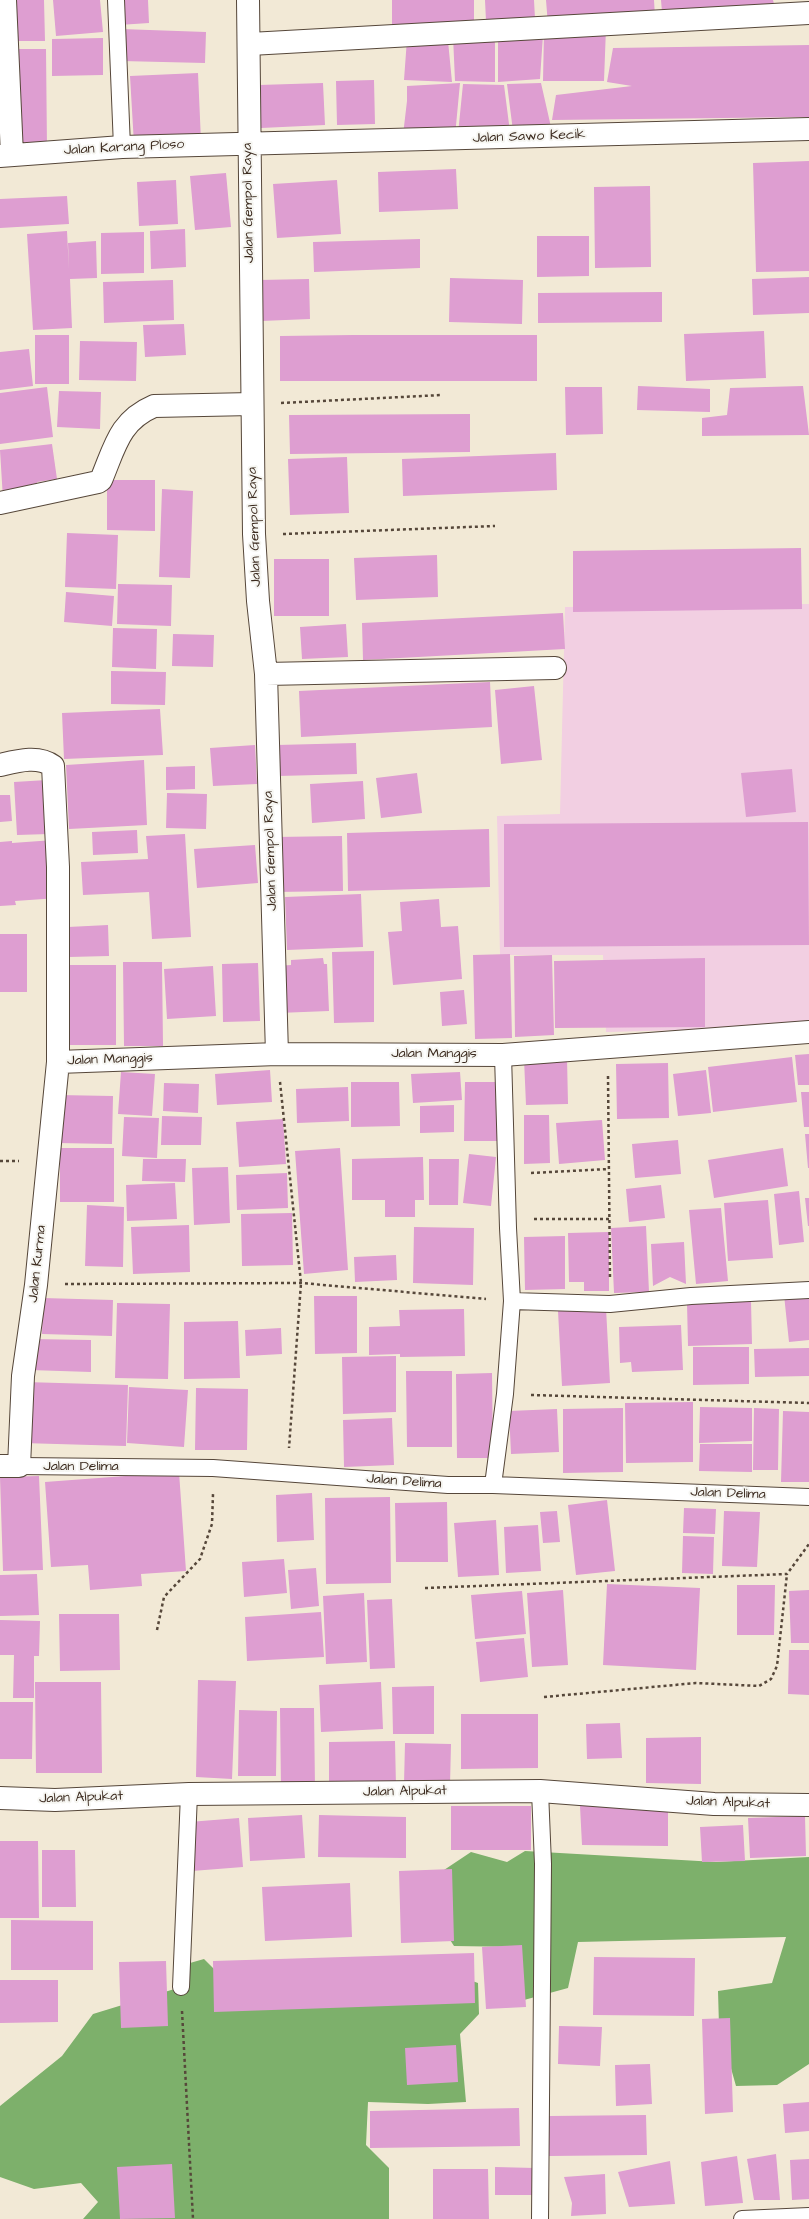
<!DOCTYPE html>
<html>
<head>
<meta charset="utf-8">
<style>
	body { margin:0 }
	canvas { display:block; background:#f2e9d6 }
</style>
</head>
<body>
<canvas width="809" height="2219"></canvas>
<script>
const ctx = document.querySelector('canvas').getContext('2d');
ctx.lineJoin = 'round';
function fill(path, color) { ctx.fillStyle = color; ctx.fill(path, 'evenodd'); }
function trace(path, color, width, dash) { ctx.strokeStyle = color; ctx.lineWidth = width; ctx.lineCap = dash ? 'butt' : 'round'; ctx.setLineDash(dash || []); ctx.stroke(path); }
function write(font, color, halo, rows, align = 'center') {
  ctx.font = font + ' "Architects Daughter",sans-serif'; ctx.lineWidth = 4; ctx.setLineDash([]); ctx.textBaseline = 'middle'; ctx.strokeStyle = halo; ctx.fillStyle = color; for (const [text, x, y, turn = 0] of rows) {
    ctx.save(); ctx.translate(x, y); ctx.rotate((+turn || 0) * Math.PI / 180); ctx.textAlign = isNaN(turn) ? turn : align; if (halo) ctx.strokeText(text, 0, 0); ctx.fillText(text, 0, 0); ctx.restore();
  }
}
fill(new Path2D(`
	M809,604V1027L606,1032L603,955H500L497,816L560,814L565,607Z`), '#f2cfe2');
fill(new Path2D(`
	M525,1851L716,1862L809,1857V2064L777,2085L736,2086L719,2026L718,1991L772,1983L786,1937L578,1942L568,1988L524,2000L520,1947L454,1946L432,1912L438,1874L471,1852L507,1862Z
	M204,1959L240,1995L446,1972L478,1983L479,2014L460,2034L466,2102L428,2104L368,2102L366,2145L389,2168V2219H83L98,2202L81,2183L34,2189L0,2177V2106L62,2056L93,2014L181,1987L176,1967Z`), '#7db06b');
fill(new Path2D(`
	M9,0H44L45,41H10Z
	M53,0H100L103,32L56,36Z
	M118,0H148L149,23L119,25Z
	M392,0H474V24L392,25Z
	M485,0H534L535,19L486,21Z
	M546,0H654L655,17L548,25Z
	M661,0H773L774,4L662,12Z
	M606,28L604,81H543L544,31Z
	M121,29L206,32L205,63L121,61Z
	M498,33L543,35L540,79L498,82Z
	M453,36L493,39L495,43V82L455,81Z
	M103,38V75L52,76V39Z
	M407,39L448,41L452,82L404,80Z
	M809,45V117L552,120L556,95L632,86L607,82L613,48Z
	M12,49H46L47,149H13Z
	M198,73L201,141L134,144L130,76Z
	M374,80L375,124L337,125L336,81Z
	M323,83L325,125L261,128L259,85Z
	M460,83L455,136L403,135L407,101V86Z
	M541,83L551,127L513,131L507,84Z
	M463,84L504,85L510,132L458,134Z
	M809,161V271L756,272L753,163Z
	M456,169L458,209L379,212L378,172Z
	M226,173L231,227L195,230L190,176Z
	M176,180L178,224L139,226L137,182Z
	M337,180L341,234L277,238L273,184Z
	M650,186L651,267L595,268L594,187Z
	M67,196L69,224L0,228V199Z
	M185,229L186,267L151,269L150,231Z
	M67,231L69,270L68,243L96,241L97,278L70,279L72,328L33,330L27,234Z
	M144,232V273L101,274V233Z
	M537,236H589V276L537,277Z
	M420,239V268L314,272L313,242Z
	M809,277V313L753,315L752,279Z
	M450,278L523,280L522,324L449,322Z
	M309,279L310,319L261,321L259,280Z
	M173,280L174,320L104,323L103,282Z
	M662,292V322L538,323V293Z
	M184,324L186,355L145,357L143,325Z
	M764,331L766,378L686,381L684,334Z
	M35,335H69V384H35Z
	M353,335H537V381H280V336Z
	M80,341L137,342L136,381L79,380Z
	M29,349L33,386L0,390V352Z
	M638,386L710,389V412L637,410Z
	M803,386L809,435L702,436V418L727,415L730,388Z
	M47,387L53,437L0,444V393Z
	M565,387H602L603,434L566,435Z
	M59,391L101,392L100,429L57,427Z
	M470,414V452L290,454L289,415Z
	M52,444L57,479L37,482L38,494L3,499L0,450Z
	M556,453L557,490L403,496L402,459Z
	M347,457L349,513L290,515L288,459Z
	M107,480H155V531L107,530Z
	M162,489L193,491L190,578L159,577Z
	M67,533L118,535L116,589L65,587Z
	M801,548L802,609L573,612V551Z
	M437,555L438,597L356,600L354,558Z
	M274,559H329V616H274Z
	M118,584L172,585L171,626L117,624Z
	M66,592L114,596L112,626L64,622Z
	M563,613L565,649L363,660L362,623Z
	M346,624L348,657L302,659L300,627Z
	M113,628L157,629L156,669L112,667Z
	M173,634L214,635L213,667L172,666Z
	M111,671L166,672L165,705L111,704Z
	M490,682L492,727L301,737L299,691Z
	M534,686L542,760L501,764L495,690Z
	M160,709L163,755L64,759L62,713Z
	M356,743L357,774L278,776L277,745Z
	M255,745L257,784L213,786L210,748Z
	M144,760L147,825L69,829L66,765Z
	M195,766V789L166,790V767Z
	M792,769L796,812L746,817L741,773Z
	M417,773L422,813L381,818L376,778Z
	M47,780L49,834L17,835L14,782Z
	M363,781L365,819L312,823L310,784Z
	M167,793L207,794L206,829L166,828Z
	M0,795H10L12,821L0,822Z
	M808,822L809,945L504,947V824Z
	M489,829L490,887L348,891L347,833Z
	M137,830L138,853L93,855L92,832Z
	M185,834L191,937L152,939L149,892L83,895L81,862L148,859L146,836Z
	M342,836L343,891L276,892V837Z
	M54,840L58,898L15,901L16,905L0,906V842L12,841V843Z
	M255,845L258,883L197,888L194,849Z
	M361,894L363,947L287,950L285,897Z
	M439,899L441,927L458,926L462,979L393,985L388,932L402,931L400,902Z
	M108,925L109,956L69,957L68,927Z
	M0,934H27V992H0Z
	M374,951V1022L334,1023L332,952Z
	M510,954L512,1038L475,1039L473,955Z
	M552,955L554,1035L515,1037L514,956Z
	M323,958L324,964H327L329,1011L278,1013L276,966L291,965V960Z
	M705,958V1027L555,1028L554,961Z
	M123,962H162L163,1046H124Z
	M258,963L260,1021L223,1022L222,964Z
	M63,965H116V1045H63Z
	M213,966L216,1016L167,1019L164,969Z
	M464,990L467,1024L442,1026L440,992Z
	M809,1054V1085H798L795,1055Z
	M792,1057L797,1102L713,1112L708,1067Z
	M567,1058L568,1104L526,1105L524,1059Z
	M668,1063L669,1118L617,1119L616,1064Z
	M270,1070L272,1102L217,1105L215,1074Z
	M706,1070L711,1113L678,1116L673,1074Z
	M121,1072L155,1074L152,1116L118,1114Z
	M460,1072L462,1100L413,1103L411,1074Z
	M351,1082H399L400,1126L351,1127Z
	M465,1082H499L497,1141H464Z
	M164,1083L199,1084L198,1113L163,1111Z
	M348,1087L349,1121L297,1123L296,1089Z
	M801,1092H809V1127H804Z
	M58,1095L113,1096L112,1144L57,1143Z
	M454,1105V1132L420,1133V1106Z
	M524,1115H549L550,1163L524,1164Z
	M162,1116L202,1117L201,1145H161Z
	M124,1117L159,1118L157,1158L122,1156Z
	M283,1119L286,1164L239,1167L236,1122Z
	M602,1120L605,1160L559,1164L556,1123Z
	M805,1134H809V1168H808Z
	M678,1140L681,1174L635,1178L632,1144Z
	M60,1148H114V1202H60Z
	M340,1148L348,1270L304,1274L295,1151Z
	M783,1148L788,1186L714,1198L708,1160Z
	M469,1154L496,1157L491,1206L463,1203Z
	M423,1157L424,1200H415V1217H385V1200H352V1159Z
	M143,1159H186L185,1182L142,1181Z
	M429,1159H459L458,1205H429Z
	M228,1167L230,1223L194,1225L192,1168Z
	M287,1173L288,1208L237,1210L236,1175Z
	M175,1183L177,1219L127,1221L126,1185Z
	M661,1185L665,1218L629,1222L626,1189Z
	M799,1191L804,1242L779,1245L774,1194Z
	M805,1198H809V1226H808Z
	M768,1200L773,1258L728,1261L724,1203Z
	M87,1205L124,1207L123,1267L85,1266Z
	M721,1208L728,1281L696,1284L689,1210Z
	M292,1213L293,1265L242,1266L241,1214Z
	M189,1225L190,1272L133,1274L131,1227Z
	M646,1226L649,1292L614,1293L611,1228Z
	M414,1227L474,1228L473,1285L413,1283Z
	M609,1232V1291H584V1282H569L568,1233Z
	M565,1236V1289L525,1290L524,1237Z
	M684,1242L686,1284L670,1277L653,1286L651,1244Z
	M396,1255L397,1280L355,1282L354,1257Z
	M809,1293V1340L789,1342L784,1295Z
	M314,1296H357V1353L315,1354Z
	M43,1298L113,1300L112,1336L42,1334Z
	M751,1301L752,1344L688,1346L687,1303Z
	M117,1303L170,1304L168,1379L115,1378Z
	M606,1308L610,1383L562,1386L558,1311Z
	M464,1309L465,1356L400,1357V1354L369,1355V1327L400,1326L399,1310Z
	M238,1321L240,1378L184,1379V1322Z
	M681,1325L683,1370L632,1372L631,1362L620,1363L619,1327Z
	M281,1328L282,1354L246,1356L245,1330Z
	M31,1339L91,1340V1372L30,1370Z
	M693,1347H749V1384L693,1385Z
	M809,1348V1376L755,1377L754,1349Z
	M396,1356V1412L343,1414L342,1357Z
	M406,1371H452V1447H407Z
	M492,1373L493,1458H457L456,1374Z
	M25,1382L128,1385L126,1446L22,1443Z
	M129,1387L188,1390L184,1447L127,1443Z
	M196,1388L248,1389L247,1450H195Z
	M693,1402V1462L626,1463L625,1403Z
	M700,1407L752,1408V1441L699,1443Z
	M623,1408V1472L563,1473V1409Z
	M754,1408L779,1409L778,1470H753Z
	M557,1409L559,1452L511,1454L509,1411Z
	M783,1411L809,1412V1482H781Z
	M392,1418L394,1465L344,1467L343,1420Z
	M700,1444H752V1472L699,1471Z
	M179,1472L186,1571L141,1574L142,1586L90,1590L88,1565L51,1567L45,1482Z
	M39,1476L43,1570L3,1571L0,1477Z
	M312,1493L314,1540L277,1542L276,1495Z
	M390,1497L391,1583L326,1584L325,1498Z
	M607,1500L615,1571L576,1575L568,1505Z
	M447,1502L448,1562H396L395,1503Z
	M684,1508L716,1509L715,1534L683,1533Z
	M557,1511L560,1542L543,1543L540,1512Z
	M724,1511L760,1512L757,1567L722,1566Z
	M496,1520L499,1575L458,1577L454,1523Z
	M538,1525L541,1571L506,1573L504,1527Z
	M683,1536L714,1537L713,1574L682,1573Z
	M284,1559L287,1593L244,1597L242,1562Z
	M316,1568L319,1606L291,1609L288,1570Z
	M37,1574L39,1615L0,1616V1575Z
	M607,1584L700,1588L696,1670L603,1665Z
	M737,1585H775L774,1635H737Z
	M563,1590L568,1665L532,1667L527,1593Z
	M809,1590V1643H791L789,1591Z
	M522,1591L526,1634L475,1639L471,1595Z
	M364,1593L367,1662L326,1664L323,1596Z
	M392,1599L395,1668L370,1669L367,1600Z
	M321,1612L324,1657L247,1661L245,1617Z
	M59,1614H119L120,1670L60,1671Z
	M0,1620L40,1621L39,1656H34V1698H13L14,1655H0Z
	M524,1638L528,1677L480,1682L476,1642Z
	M789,1650H809V1695L788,1694Z
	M198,1680L236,1681L232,1779L196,1777Z
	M35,1682H101L102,1773H36Z
	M381,1682L383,1729L321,1732L319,1685Z
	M434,1686V1734H393L392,1687Z
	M0,1702H33L32,1759H0Z
	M280,1708H314L315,1789L281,1790Z
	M239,1710L277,1711L276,1776H238Z
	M461,1714H538V1768L461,1769Z
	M620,1723L622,1758L587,1759L586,1724Z
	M701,1737V1784L646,1783V1738Z
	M395,1741L396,1787L329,1789V1742Z
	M405,1743L451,1744L450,1785L404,1784Z
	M623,1805L668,1809V1846L582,1845L580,1806Z
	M451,1806H531V1850H451Z
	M302,1815L305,1858L250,1861L248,1818Z
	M319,1815L406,1817V1858L318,1857Z
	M805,1816L806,1856L750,1858L748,1818Z
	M239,1818L243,1867L192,1871L189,1822Z
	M743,1825L745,1861L702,1862L700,1827Z
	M0,1841H38L39,1918H0Z
	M42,1850H75L76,1907H42Z
	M452,1869L454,1941L401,1943L399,1871Z
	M350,1883L352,1937L265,1941L262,1887Z
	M11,1920L93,1921V1970H11Z
	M522,1945L526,2007L486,2009L482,1947Z
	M474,1953L475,2003L214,2012L213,1961Z
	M594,1957L695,1958L694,2016L593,2015Z
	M166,1961L168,2026L121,2028L119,1962Z
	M0,1980H58V2022L0,2023Z
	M730,2018L733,2112L705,2114L702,2019Z
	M559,2026L602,2027L600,2066L558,2064Z
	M456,2045L458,2082L407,2085L405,2048Z
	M650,2064L652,2104L616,2106L615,2065Z
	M809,2102V2131L785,2133L783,2104Z
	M519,2108L520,2146L370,2148V2111Z
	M646,2115L647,2155L549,2156V2116Z
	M776,2154L780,2200H754L747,2159Z
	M737,2156L743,2203L705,2206L701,2162Z
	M809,2159V2199L792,2200L790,2160Z
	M670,2161L675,2204L629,2207L618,2172Z
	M172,2164L175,2218L120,2219L117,2167Z
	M495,2167L535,2168V2195H495Z
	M433,2169H488L489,2219H433Z
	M605,2174L606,2214L571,2216L572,2203L564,2177Z`), '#de9ed1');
const service = new Path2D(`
	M116,0L122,147
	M512,1301L610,1304L691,1296L809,1290
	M19,1466L213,1468L448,1485H493L809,1497
	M493,1485L505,1394L512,1301L508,1228L503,1055
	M181,1987L189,1794
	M540,2219L543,1864L540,1791
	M742,2219L809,2216`);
const minor = new Path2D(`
	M5,0L12,155
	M248,0L254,534L258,601L266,674L277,1054
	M250,44L809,13
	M0,156L122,147L809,129
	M0,503L98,482L101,480C115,447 119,421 154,406L252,404
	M266,674L555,668
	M0,765C17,761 38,755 53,766L58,867V1062L36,1285L23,1376L19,1466H0
	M58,1062L277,1054L503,1055L809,1032
	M0,1798L55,1800L189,1794L540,1791L714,1804L809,1805`);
trace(service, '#56473a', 18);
trace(minor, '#56473a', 24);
trace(new Path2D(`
	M281,403L442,395
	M283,534L495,526
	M608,1076L610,1279
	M280,1082L301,1283L289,1448
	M0,1161H19
	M531,1173L609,1169
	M534,1219H610
	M65,1284L301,1283L486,1299
	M531,1395L809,1403
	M425,1588L787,1574L809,1544
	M157,1630L164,1597L200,1559L212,1524L213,1494
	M544,1697L696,1683L759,1686L771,1679L777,1666L787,1574
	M182,2011L193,2219`), '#56473a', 2.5, [3, 3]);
trace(service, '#fff', 16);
trace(minor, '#fff', 22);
write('14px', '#3b2a1e', '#f6f6f2', [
	["Jalan Sawo Kecik",529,137,-2],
	["Jalan Karang Ploso",124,148,-3],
	["Jalan Gempol Raya",249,203,-91],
	["Jalan Gempol Raya",255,527,-92],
	["Jalan Gempol Raya",271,851,-92],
	["Jalan Manggis",434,1054],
	["Jalan Manggis",110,1060,-2],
	["Jalan Kurma",38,1264,-84],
	["Jalan Delima",81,1467],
	["Jalan Delima",404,1482,4],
	["Jalan Delima",728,1494,2],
	["Jalan Alpukat",405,1792,-1],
	["Jalan Alpukat",81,1798,-2],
	["Jalan Alpukat",728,1803,2]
]);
</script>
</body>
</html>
